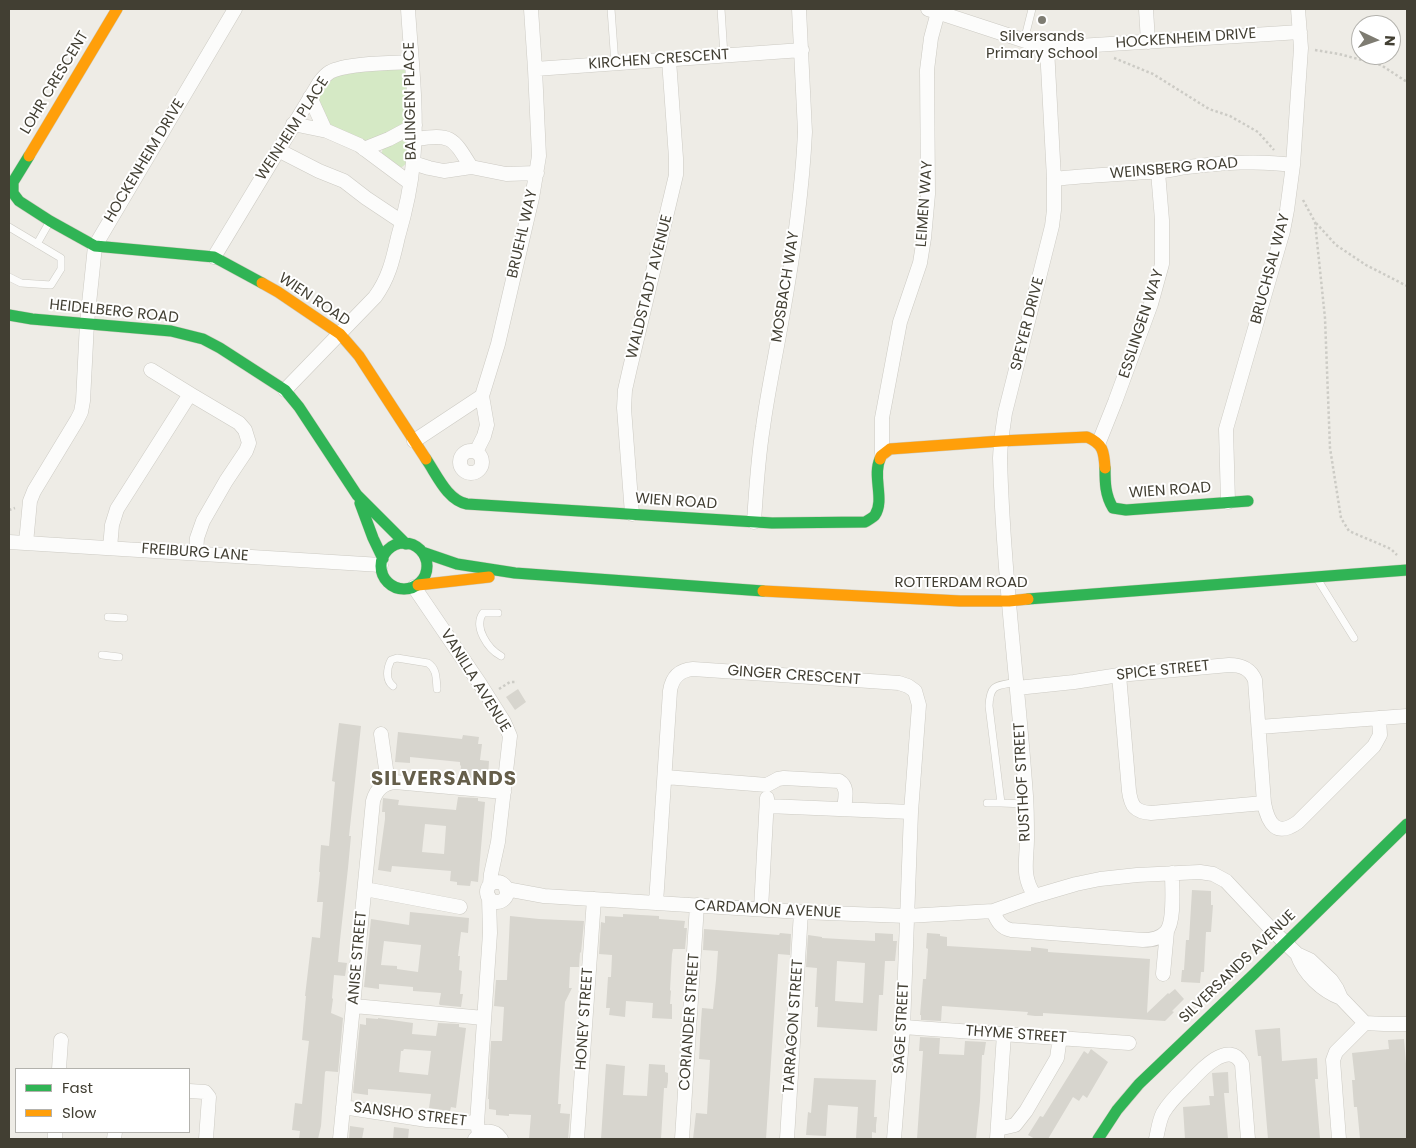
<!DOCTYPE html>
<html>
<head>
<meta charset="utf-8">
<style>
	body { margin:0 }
	#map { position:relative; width:1416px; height:1148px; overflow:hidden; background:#eeece6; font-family:Poppins,sans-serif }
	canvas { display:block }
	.frame { position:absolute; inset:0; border:10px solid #423f33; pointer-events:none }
	.legend { position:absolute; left:15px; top:1068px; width:175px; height:65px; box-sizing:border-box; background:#fff; border:1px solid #b3b2ad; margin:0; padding:6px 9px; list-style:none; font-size:15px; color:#423f33 }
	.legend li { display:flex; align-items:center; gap:10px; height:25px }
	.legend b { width:25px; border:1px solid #b3b2ad }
	.north { position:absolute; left:1351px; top:15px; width:50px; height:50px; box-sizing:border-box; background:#fff; border:1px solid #b3b2ad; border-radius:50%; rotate:93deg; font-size:14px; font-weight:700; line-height:20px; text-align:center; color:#423f33 }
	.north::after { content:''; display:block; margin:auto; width:18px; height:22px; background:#7e7c72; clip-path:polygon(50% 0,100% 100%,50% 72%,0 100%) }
</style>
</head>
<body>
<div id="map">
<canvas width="1416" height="1148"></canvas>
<div class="frame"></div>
<ul class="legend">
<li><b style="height:6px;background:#30b455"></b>Fast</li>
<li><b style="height:6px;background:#ff9f0a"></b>Slow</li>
</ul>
<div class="north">N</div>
</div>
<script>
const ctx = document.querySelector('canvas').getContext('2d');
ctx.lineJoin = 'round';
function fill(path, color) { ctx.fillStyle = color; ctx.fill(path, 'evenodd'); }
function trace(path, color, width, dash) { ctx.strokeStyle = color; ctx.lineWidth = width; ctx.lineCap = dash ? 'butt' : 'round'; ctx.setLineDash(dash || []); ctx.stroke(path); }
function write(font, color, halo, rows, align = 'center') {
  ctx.font = font + ' Poppins,sans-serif'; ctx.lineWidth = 4; ctx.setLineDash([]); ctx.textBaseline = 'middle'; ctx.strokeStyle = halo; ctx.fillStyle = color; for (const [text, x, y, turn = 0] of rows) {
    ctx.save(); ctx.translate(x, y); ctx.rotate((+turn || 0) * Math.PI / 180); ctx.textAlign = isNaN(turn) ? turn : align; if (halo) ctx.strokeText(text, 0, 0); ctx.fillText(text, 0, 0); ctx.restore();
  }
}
fill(new Path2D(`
	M401,68L408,72C408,91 414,120 395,132C387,137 375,139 365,142L332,127L326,121L318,109V95L333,74Z
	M402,140L406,143L409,147L407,163L402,167L396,168L382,158V152L383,147Z`), '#d5e9c5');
fill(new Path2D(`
	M518,689L526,702L515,710L506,697Z
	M339,723L361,726L349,836H351L348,868L340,940L338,962L347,963L345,976L334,975L332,998L333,999L331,1013L343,1018L338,1072L326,1071L325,1072L321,1126L318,1139H299L300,1131L292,1130L295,1103L302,1104L307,1058L309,1041L302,1040L306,996H305L312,937L320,938L323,902H317L320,872H319L321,845L329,846L335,782L332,781Z
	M398,732L462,739L463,735L479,737L478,744H482L480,760L489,761L488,778L481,777V781L460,779L461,766L460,765V762L410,757V763L395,762Z
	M458,797L478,798V801L485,802L478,882L471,881L470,886L457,885V882L450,881L451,871L392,866L391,872L378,870L385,819V812H382L383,798L399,800L398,805L456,810ZM425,824L446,826L444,854L422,852Z
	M1192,890L1211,891V905H1213L1211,932H1206L1204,972H1201L1200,983L1181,982L1182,970H1184L1186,940H1189Z
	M410,912L469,918L468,933L461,932L458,956H460L459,970L462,971L460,994H463L461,1007L440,1005L439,1004L441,993L413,991V987L379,984V989L364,987L371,919L409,925ZM384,941L421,945L418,972L397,969V966L381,965Z
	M623,914L659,916V919L685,921L684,928H687L685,949H673L672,954L670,990L671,991L670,1004H672V1019L652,1018L653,1003L626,1001L625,1017L609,1015L610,1008H606L608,977H611L612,955L599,954L601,922L605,923V916L623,917Z
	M510,916L539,919L584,921L581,953L580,952L579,967H570L569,988H572L565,1002L560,1069L558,1104H561L560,1113L570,1114L568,1139H529L531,1115L509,1114V1116L496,1115V1110L489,1109V1099H488L491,1041H502L504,1007L494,1006L496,980H507Z
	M704,929L779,935L780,933L791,934L790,955L778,954L766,1139H693L696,1113L707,1114L710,1060L699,1059L701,1021L702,1008L713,1009L716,980L718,951L703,950Z
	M875,933L893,934V941H897L895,961H885L883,995H879L877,1031L817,1027L818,1007H815L817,968L806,967L808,935L822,937V938L875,941ZM837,961L865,963L863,1003L835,1001Z
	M927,933L940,934V936L947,937V946L1031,951V947L1048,949V952L1150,959L1147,1013L1168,993L1169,994L1175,989L1184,999L1172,1011L1174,1012L1165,1021L1043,1013V1016H1035L1027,1015L1028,1012L942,1006L941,1021L921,1020V1015H920L923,979H926L928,949L926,948Z
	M366,1018L378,1019V1018L413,1023L412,1034L436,1036L438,1023L459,1024V1027L466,1028L456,1108L451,1107L450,1111L429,1108L431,1094L368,1089V1095L353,1093L360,1024L366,1025ZM404,1049L431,1051L428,1075L399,1072L401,1051H403Z
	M1280,1028L1282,1061L1317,1058L1318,1079H1315L1320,1139H1268L1261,1056H1258L1255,1030Z
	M920,1037L940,1038L939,1054L964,1055L965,1041L986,1042L984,1055H982L980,1101L976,1139H917L923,1051H919Z
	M1404,1039L1407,1076V1139H1360L1357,1107H1354L1352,1080H1355L1352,1053L1389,1049L1388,1040Z
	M1091,1049L1108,1062L1087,1098L1083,1095L1079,1101L1073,1097L1048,1139H1035L1028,1135L1040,1116L1043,1117L1084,1051L1088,1054Z
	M606,1064L625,1066L623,1095L647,1096L649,1064L665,1065V1072L668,1073V1081L667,1088H664L661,1139H601Z
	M1228,1072L1229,1093H1224L1228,1139H1185L1183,1107L1210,1105L1209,1096H1214L1212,1073Z
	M814,1078L876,1080L874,1117H877L876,1125V1133L872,1132V1139L856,1138L858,1107L828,1105L826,1136L806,1135L808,1112L811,1113Z
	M350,1126L364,1128L362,1139H349Z
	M394,1127L409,1129L408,1139H393Z`), '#d7d5ce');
const lane = new Path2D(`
	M611,9L615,64
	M721,9L724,56
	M1024,41L1032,9
	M9,227L61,258V269L51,285L21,283L9,277
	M37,244L50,221
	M1318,580L1354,638
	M498,613H483C473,627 488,649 501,656
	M108,617L124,618
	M102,655L119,657
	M1017,682C997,686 990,683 989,706L1001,803L1026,804
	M393,686C385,680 387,668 391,660L397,658L428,663C437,669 436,678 437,689
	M987,803H1001`);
const street = new Path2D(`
	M928,9L1047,48L1300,32
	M1146,9L1148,42
	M535,69L802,50
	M310,97L325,130
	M293,124L327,131L359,145L410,183
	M415,139C451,134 452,136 471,167
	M364,149L389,139L415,125
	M278,150L319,171L344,181L366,198L402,222
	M413,163L429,168L444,171L471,167L506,174L537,173
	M1054,179C1089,175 1125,174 1160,171C1169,171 1178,168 1187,167C1222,163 1258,160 1293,165
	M214,257L319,83C322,79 325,75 330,72C346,63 391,63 412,62
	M151,370L190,394
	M285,390L375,297C389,278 393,259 398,237C405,213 411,187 413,162C418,111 411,59 408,9
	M414,441L482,396
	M1099,442L1115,402L1151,304L1162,264V220L1158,172
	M460 462a11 11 0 1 1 22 0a11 11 0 1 1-22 0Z
	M476,452L484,436L487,425L482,396L498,344L532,198L539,156L535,69L531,9
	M882,453V418L900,322L920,263L924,238L928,194L927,70L931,38L938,12
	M1228,502L1226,429L1283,231L1287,210L1293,165L1301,48L1298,9
	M632,514L624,408L625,390L630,368L676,175V158L669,60
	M754,522C756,490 758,458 763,427C768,390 776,354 782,318C793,257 802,194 805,132L799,9
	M9,542L381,565
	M26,543L30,501L34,491L77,420L81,412L83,401L87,323L95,246L235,9
	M110,548L112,525L117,509L190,394L239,423L245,430L249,443L246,451L226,481L203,521L197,538L196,553
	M414,587L480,684L504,722L510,736L498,842L491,874L490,884
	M1119,675L1129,791C1131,806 1135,812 1151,813L1264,803
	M1017,688L1074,682L1119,675L1229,665C1241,665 1250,668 1255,680L1264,803C1268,823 1276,838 1298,822L1374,746L1380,735L1379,718
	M1259,727L1407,716
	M381,734L388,783
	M665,777L767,785L778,779L784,778L839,781C849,787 845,799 844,809
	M767,806L911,812
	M487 892a10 10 0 1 1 20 0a10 10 0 1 1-20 0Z
	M365,889L460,907
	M506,889L544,896L801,912L907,916L993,911L1035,896L1076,884L1100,879L1137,875L1200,872L1213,874L1226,881L1272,930L1297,954L1310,960L1331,980L1337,989L1341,998L1365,1023L1384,1024H1407
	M1035,896C1021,876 1027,861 1027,838C1027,824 1027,810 1026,796C1018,683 1003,571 1000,458L1001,441L1005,413L1052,226L1054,210V179L1047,48
	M656,903L670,691C672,678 679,670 693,669L899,683L908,686L915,691L919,705L911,812L903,1027L894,1139
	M761,909L767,798
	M993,911C997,921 1001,928 1011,930L1143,940C1151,940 1160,939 1166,932C1175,922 1172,887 1172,873
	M1297,954C1304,974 1322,991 1341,998
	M1163,974L1167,931
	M354,1006L484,1018
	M903,1027L1129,1043
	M59,1069L61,1040
	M189,1091L205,1092L209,1097L206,1139
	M343,1107L427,1120L477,1123
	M998,1129L1015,1125L1026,1111L1057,1058L1060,1037
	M479,1134L477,1123L490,933L489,897
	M55,1139V1132
	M114,1139L115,1132
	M340,1139L373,801C376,790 383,783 395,782L504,792
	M475,1139C482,1129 494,1129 501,1139
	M577,1139L594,899
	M682,1139L697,905
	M787,1139L801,912
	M997,1139L1004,1034
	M1156,1139C1158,1130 1159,1121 1163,1113C1170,1101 1180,1092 1189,1083C1199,1072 1229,1038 1242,1064L1248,1139
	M1339,1139L1333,1060L1336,1052L1365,1023`);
const fast = new Path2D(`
	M29,156L13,182V193L19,201L50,221L95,246L214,257L262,283
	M9,315L32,319L171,331L203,339L220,348L285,390L299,407L357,495L406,544
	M426,459C437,475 447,500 467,504L772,523L865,522C868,520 873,518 875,515C885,500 872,476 880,459
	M1105,468C1105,482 1105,495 1113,508L1126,510L1248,501
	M360,503L373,538L383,559
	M381 566a23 23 0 1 1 46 0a23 23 0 1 1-46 0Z
	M422,552L457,564L515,573L763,591
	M1028,599L1407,570
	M1098,1139L1117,1110L1139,1084L1254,974L1407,824`);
const slow = new Path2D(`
	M29,156L117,9
	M262,283L278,292L340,334L359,356L426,459
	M880,459L881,456L890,449L1001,441L1087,437C1103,444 1104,451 1105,468
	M418,585L489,577
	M763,591L960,601H1009L1028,599`);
trace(lane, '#cccac3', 8);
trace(street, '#cccac3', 15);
trace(fast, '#cdcabd', 12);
trace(slow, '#cdcabd', 12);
trace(new Path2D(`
	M1315,50L1339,54L1381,65L1407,82
	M1114,58L1153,74L1209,109L1230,116L1258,132L1274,150
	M1303,200L1315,222L1325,318L1330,448L1341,518L1349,531L1391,549L1397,555
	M1316,223L1336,245L1366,265L1407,286
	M9,510L15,508
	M499,689L510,682H517`), '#cccbc5', 2.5, [2.5, 2.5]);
trace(lane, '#fcfcfb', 7);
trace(street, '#fcfcfb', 14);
trace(fast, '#30b455', 11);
trace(slow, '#ff9f0a', 11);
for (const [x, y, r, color] of [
	[1042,20,5,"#7e7c72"]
]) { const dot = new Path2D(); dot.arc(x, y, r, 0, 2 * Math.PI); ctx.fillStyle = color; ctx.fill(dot); trace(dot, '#fff', 2); }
write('15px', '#423f33', '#fff', [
	["Silversands",1042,37],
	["Primary School",1042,54]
]);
write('15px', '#423f33', '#fff', [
	["HOCKENHEIM DRIVE",1186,39,-4],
	["KIRCHEN CRESCENT",659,60,-4],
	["LOHR CRESCENT",55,83,-59],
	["BALINGEN PLACE",411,101,-91],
	["WEINHEIM PLACE",293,129,-57],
	["HOCKENHEIM DRIVE",145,161,-59],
	["WEINSBERG ROAD",1174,169,-5],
	["LEIMEN WAY",925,204,-86],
	["BRUEHL WAY",523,234,-77],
	["BRUCHSAL WAY",1271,269,-75],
	["WALDSTADT AVENUE",650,287,-76],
	["MOSBACH WAY",786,287,-81],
	["WIEN ROAD",314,300,34],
	["HEIDELBERG ROAD",114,312,6],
	["SPEYER DRIVE",1028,324,-76],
	["ESSLINGEN WAY",1142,324,-72],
	["WIEN ROAD",1170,491,-4],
	["WIEN ROAD",676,502,4],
	["FREIBURG LANE",195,553,4],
	["ROTTERDAM ROAD",961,583],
	["SPICE STREET",1163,671,-6],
	["GINGER CRESCENT",794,676,4],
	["VANILLA AVENUE",475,681,58],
	["RUSTHOF STREET",1023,782,-93],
	["CARDAMON AVENUE",768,910,3],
	["ANISE STREET",358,958,-85],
	["SILVERSANDS AVENUE",1238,967,-44],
	["HONEY STREET",585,1019,-86],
	["CORIANDER STREET",690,1022,-86],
	["TARRAGON STREET",794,1026,-86],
	["SAGE STREET",902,1028,-87],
	["THYME STREET",1016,1035,4],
	["SANSHO STREET",410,1115,7]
]);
ctx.letterSpacing = '1px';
write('bold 20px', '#655e4a', '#fff', [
	["SILVERSANDS",444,780]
]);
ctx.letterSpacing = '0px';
</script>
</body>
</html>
